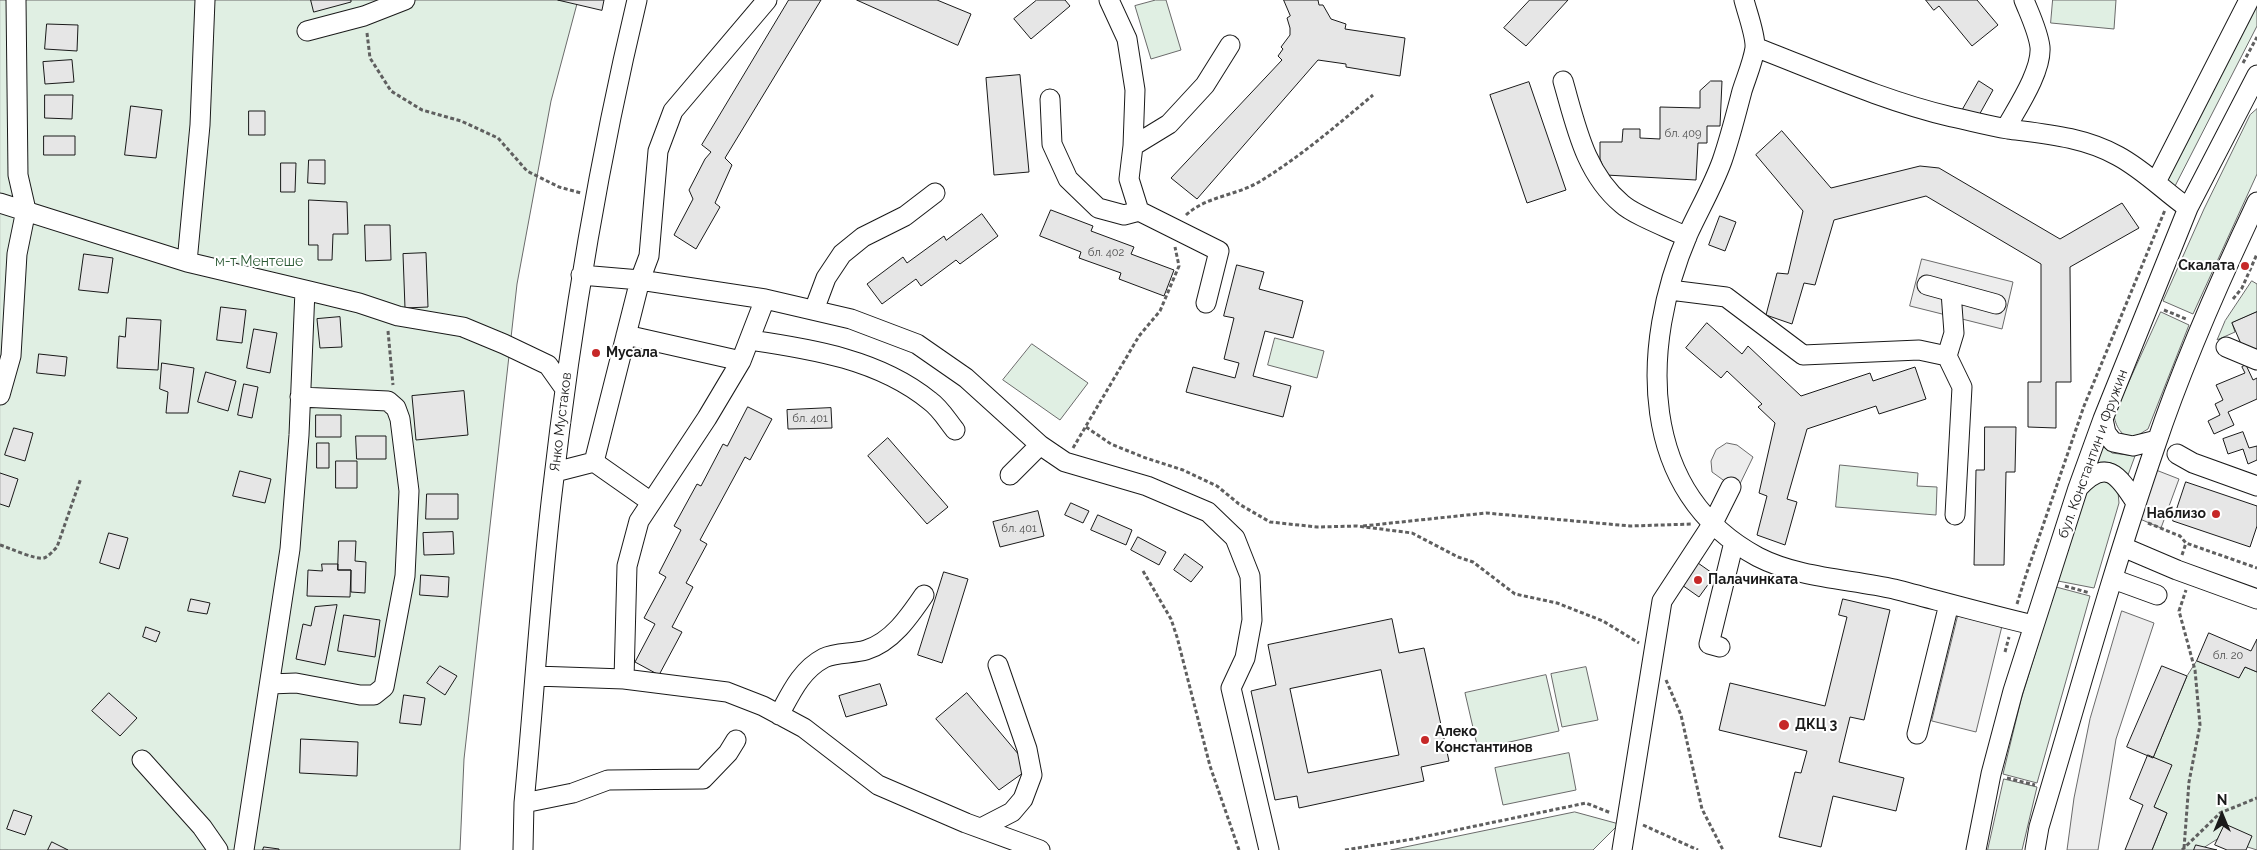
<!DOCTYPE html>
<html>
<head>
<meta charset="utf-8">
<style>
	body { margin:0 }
	#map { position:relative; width:2257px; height:850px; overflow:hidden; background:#fff; font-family:Raleway,sans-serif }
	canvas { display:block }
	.north { position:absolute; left:2197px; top:790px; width:50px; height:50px; -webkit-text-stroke:4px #fff; paint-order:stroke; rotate:0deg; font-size:14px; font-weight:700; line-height:20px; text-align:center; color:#1a1a1a }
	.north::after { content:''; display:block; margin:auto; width:18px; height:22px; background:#1a1a1a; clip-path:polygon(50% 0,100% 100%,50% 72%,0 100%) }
</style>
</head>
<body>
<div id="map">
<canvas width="2257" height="850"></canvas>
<div class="north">N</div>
</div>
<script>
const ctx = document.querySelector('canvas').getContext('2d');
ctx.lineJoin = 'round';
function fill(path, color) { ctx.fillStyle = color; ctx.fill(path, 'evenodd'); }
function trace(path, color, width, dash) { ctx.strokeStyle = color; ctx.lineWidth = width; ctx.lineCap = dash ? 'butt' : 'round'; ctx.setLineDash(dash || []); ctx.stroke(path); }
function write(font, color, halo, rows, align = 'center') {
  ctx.font = font + ' Raleway,sans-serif'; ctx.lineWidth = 4; ctx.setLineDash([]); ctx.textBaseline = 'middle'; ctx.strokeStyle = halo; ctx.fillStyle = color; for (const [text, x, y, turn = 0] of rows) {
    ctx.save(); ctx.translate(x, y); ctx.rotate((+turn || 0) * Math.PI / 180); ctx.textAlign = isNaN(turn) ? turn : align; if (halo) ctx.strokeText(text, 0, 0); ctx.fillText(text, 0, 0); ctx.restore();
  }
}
const green = new Path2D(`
	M0,0H578L551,101L517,284L464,759L460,850H0Z
	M1156,0H1166L1181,50L1151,59L1135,6Z
	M2053,0H2116L2114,29L2051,23Z
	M2257,0V26L2174,188L2166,183Z
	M2257,109V174L2193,314L2163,301L2204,209L2250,115Z
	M2252,281L2257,284V312L2232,323L2235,332L2217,340L2225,321Z
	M2161,312L2189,325L2148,429C2144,431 2138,436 2134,437C2122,439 2115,425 2114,415Z
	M1275,338L1324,351L1317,378L1268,365Z
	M1032,344L1088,383L1060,420L1003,380Z
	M2102,444L2112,453L2135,456L2128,475C2117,464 2111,460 2095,463Z
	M1840,465L1918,473L1917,486L1937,487L1936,515L1836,507Z
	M2103,481L2114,485L2118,492L2119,503L2094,588L2058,581L2085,492L2093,485Z
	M2056,587L2090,596L2037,783L2003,774L2021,700Z
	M2197,661L2239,677L2245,667L2257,672V850L2219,838L2200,850H2152L2167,813L2154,807L2153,758L2187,676Z
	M1586,667L1598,720L1562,727L1551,674Z
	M1546,675L1559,731L1478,749L1465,693Z
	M1569,753L1576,790L1503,805L1495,768Z
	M2004,779L2037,787L2022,850H1988Z
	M1575,812L1619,824L1593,850H1391Z`);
fill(green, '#e0efe3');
trace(green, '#6a6a6a', 1);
const parking = new Path2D(`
	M1922,259L2013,282L2002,329L1910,306Z
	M1727,443L1737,445L1753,457L1737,490L1712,472L1711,461L1716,450Z
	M2156,470L2179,479L2161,528L2140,519Z
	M2122,611L2154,623L2116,739L2098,850H2067L2074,798L2090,719Z
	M1958,616L2002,626L1976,732L1932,721Z`);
fill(parking, '#ededed');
trace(parking, '#6a6a6a', 1);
const building = new Path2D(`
	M311,0H351V2L314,12Z
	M558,0H604L602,10Z
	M789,0H821L725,158L732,165L715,203L720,207L696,249L674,235L693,199L689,190L705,159L711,152L702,145Z
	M857,0H937L971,14L958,45Z
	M1037,0H1065L1070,6L1031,39L1014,19Z
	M1284,0H1318L1319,5H1323L1331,19L1346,24L1345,29L1405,38L1400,76L1346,67V64L1318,60L1197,199L1171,178L1282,60L1278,56L1283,49L1281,47L1290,35V28L1287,18L1290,16Z
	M1530,0H1568L1526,46L1504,28Z
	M1926,0H1977L1998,25L1972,46L1939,6L1934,10Z
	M47,24L78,25L77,51L45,49Z
	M72,60L74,82L45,84L43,62Z
	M1020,75L1029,172L994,175L986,78Z
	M1711,81H1722L1720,126H1707V143H1698L1696,180L1606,175L1600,159V142H1622L1623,129H1640V138L1660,139V107L1700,108V91Z
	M1979,81L1993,90L1978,117L1963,109Z
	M1529,82L1566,190L1527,203L1490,95Z
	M45,95H73L72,119L45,118Z
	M131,106L162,110L156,158L125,155Z
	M249,111H265V135H249Z
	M1782,131L1831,188L1920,166L1939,168L2060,239L2122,203L2139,228L2070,267L2071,382H2056V428L2028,427V382H2041V264L1926,196L1834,220L1815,285L1804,283L1792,324L1766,315L1777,273L1788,274L1803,211L1756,155Z
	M44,136H75V155H44Z
	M309,160H325V184L308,183Z
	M281,163H296L295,192H281Z
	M309,200L347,202L348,234H333L332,260H318V245H309Z
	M1051,210L1093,226L1091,231L1134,247L1131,254L1174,270L1164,296L1119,279L1121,273L1079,258L1081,252L1040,236Z
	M982,214L998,236L960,264L956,260L921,286L916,279L882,304L867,284L903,257L907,263L944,236L946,240Z
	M1720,216L1736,222L1725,251L1709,245Z
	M365,225H390L391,260L366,261Z
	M426,253L428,307L405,308L403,254Z
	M84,254L113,258L108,293L79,290Z
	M1237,265L1264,272L1259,289L1303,301L1293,338L1265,331L1253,376L1291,386L1283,417L1186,392L1193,367L1235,378L1239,363L1224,359L1234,318L1224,316Z
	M221,307L246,310L242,343L217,340Z
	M2257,312V356L2248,360L2232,323Z
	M340,317L342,347L320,348L317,319Z
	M127,318L161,320L158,370L117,368L119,336L125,337Z
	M1707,323L1742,354L1748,346L1801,396L1870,373L1873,381L1915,367L1926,399L1879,414L1876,406L1807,429L1787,499L1797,502L1785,545L1757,535L1767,496L1759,493L1775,423L1758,407L1762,404L1727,371L1721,378L1686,348Z
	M254,329L277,333L270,373L247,368Z
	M39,354L67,357L65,376L37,373Z
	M162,363L194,368L188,413H166L168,392L160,389Z
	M2246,365L2253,380L2257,378V399L2228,412L2234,425L2214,434L2208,421L2220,415L2215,404L2223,400L2216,385L2245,373L2242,367Z
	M206,372L236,381L228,411L198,402Z
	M244,384L258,387L252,418L238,415Z
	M464,391L468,435L416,440L412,396Z
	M748,407L772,419L750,460L745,457L700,540L707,544L686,583L693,587L672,627L682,632L659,675L635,662L655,624L644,618L666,577L659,573L681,530L674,526L697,484L701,486L723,444L727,446Z
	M831,408L832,428L788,429L787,410Z
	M316,415H341V437H316Z
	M1985,427H2016L2015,472H2006L2004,565H1974L1976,470H1984Z
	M14,428L33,433L25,461L5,455Z
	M2243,432L2249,448L2257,446V460L2248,464L2243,449L2228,454L2223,439Z
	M356,436H386V459H357Z
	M888,438L948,507L927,524L868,456Z
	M317,443H329V468H317Z
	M336,461H357V488H336Z
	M240,471L271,479L265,503L233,496Z
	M0,473L18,479L9,507L0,504Z
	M2186,482L2257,506V526L2250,547L2173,521Z
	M427,494H458V519H426Z
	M1071,503L1089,511L1083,523L1065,515Z
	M1038,511L1044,536L1000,547L993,522Z
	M1098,515L1132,530L1126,545L1091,530Z
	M453,532L454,554L424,555L423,533Z
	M109,533L128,538L119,569L100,563Z
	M1138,537L1166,552L1159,565L1131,550Z
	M339,541H356L355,561L366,562L365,593L351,592V570H338Z
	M1185,554L1203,567L1191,582L1174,570Z
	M1698,563L1715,575L1699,597L1682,585Z
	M322,564H338V570H351L350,597L307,596L308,570L322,571Z
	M944,572L968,579L942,663L918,655Z
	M421,575L449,577L448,597L420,595Z
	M191,599L210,603L207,614L188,611Z
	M1843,599L1890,610L1864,720L1850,717L1839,762L1904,778L1896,811L1833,796L1821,847L1779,837L1795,772L1801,773L1807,751L1719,730L1730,683L1825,706L1847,617L1839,615Z
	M337,605L325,665L296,659L303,624L311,626L315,607Z
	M344,615L380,620L375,657L338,651Z
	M1392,619L1399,653L1424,648L1449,761L1421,767L1424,781L1299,808L1297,796L1275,800L1251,691L1276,685L1268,645ZM1381,670L1399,755L1308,773L1290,689Z
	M146,627L160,632L156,642L143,637Z
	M2209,633L2251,651L2257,639V672L2245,667L2239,678L2197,661Z
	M440,666L457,676L445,695L427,683Z
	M2162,666L2187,676L2153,758L2127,747Z
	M880,684L887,705L846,717L839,696Z
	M109,693L137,718L120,736L92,711Z
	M967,693L1030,768L999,790L936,719Z
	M404,695L425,698L421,725L400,723Z
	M301,739L358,742L357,776L300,773Z
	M2148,755L2172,765L2154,807L2167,813L2152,850H2125L2143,805L2130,799Z
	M14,810L32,816L25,835L7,829Z
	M2225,824L2252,836L2246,850H2227L2215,845Z
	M52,842L68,850H48Z
	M2196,845L2217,850H2194Z
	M264,847L279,849V850H263Z`);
fill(building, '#e6e6e6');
trace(building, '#1a1a1a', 1);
const minor = new Path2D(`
	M1109,0L1127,39L1135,90L1133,146L1129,179L1139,211L1219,251L1206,303
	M1744,0C1747,12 1756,36 1755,48C1753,62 1746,78 1742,91C1736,114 1730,138 1722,161C1713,186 1699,210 1688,234C1640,346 1637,492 1758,557C1799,578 1849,579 1894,589C1940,601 1986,614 2033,625
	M307,31L364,16L405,0
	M1755,47C1820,72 1884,101 1952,117C1971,121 1989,126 2008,129C2046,134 2084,137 2118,156C2144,170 2164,191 2188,208
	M1563,81C1576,126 1585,173 1622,204C1634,215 1671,229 1687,237
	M1050,99L1052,144L1068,179L1098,208L1124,215L1139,211
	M2006,128C2017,108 2042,71 2040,47C2038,31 2030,15 2024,0
	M1133,146L1169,124L1205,85L1230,45
	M2156,182L2249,0
	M0,203L187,262L305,290L299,435L290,549L244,850
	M187,262L200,125L205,0
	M581,275L640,280L765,299L851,319L917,344L966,378L1040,445L1065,462L1147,486L1208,512L1235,538L1250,576L1252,620L1245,658L1231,688L1269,850
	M1927,285L1996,304
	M305,290L359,303L398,316L463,327L504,344L548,365L565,389
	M1670,290L1726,297L1803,355L1919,350L1947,356L1962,387L1955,515
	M814,310L826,278L842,254L863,237L905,216L935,193
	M626,335L741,361
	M750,340C812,349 880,360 930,401C940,408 947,420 955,430
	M2226,347L2257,360
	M1947,356L1954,333L1951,292
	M0,395L11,356L17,254L26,210L18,175L16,0
	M2103,419L2106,433L2113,442L2133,446L2157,440
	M2177,454L2193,463L2257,486
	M594,462L651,502
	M555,472L594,462L640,280L649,256L658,151L673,111L767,0
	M1010,475L1040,445
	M2078,488C2106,458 2118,474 2136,503
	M2123,547L2177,570L2257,599
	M2113,579L2157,595
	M1720,647L1709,644L1734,542
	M535,676L624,679L727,692L763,706L804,728L878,785L966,823L1040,850
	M624,679L627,566L639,521L707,418L741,361L765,299
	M270,684L296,683L360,695H374L384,687L405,576L409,491L400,419L396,408L388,401L300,397
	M779,715C791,693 801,670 824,658C836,652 853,654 866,650C892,642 909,617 924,595
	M1917,734L1949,604
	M142,760L202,827L218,850
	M524,803L573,793L608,780L703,779L728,753L736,740
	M981,828L1012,812L1023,799L1032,775L1027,749L998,665
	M523,850L524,803C534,700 540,596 552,494C571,327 598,163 637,0
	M1622,850L1662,601L1713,523L1731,487
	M1976,850L1991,774L2013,691L2078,488L2103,419L2188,208L2257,75
	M2035,850L2039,827C2077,700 2112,572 2155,447C2183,363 2219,282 2257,202`);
trace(minor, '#1a1a1a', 21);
trace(new Path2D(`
	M367,33L370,58L391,91L422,110L461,121L498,138L527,171L559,187L581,193
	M2243,63L2257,37
	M1186,215C1207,196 1235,196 1259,182C1300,157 1336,126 1373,95
	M2233,299L2242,288L2257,254
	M2164,310L2186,319
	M388,331L393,385
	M1086,427L1111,444L1143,457L1183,470L1217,486L1239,504L1270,522L1317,527L1357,526L1412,533L1458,557L1473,562L1515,594L1557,603L1603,621L1639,643
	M1073,448L1139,336L1160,311L1179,266L1175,247
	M2148,523L2180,536L2186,543L2257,568
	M1363,526L1486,513L1630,526L1693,524
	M0,545C10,548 35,560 44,558C49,556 53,551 57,547L81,478
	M2182,555L2186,543
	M1143,571L1171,619L1177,637L1210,766L1239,850
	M2065,586L2090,593
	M2017,604L2026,575L2084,406L2165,210
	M2005,652L2009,637
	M1666,680L1681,715L1702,809L1723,850
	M2007,778L2035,785
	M1643,825L1698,850
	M2184,848L2189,782L2200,725L2195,670L2179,611L2186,590
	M1345,850L1413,839L1586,803L1611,813
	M2182,850L2220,813L2257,798`), '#5f5f5f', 3, [4, 2.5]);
trace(minor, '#fff', 19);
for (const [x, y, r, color] of [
	[2245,266,5,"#c62828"],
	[596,353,5,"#c62828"],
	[2216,514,5,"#c62828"],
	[1698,580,5,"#c62828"],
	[1784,725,6,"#c62828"],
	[1425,740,5,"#c62828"]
]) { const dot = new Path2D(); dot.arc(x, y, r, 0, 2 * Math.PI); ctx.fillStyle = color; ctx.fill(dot); trace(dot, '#fff', 2); }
write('11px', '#4d4d4d', null, [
	["бл. 409",1683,134],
	["бл. 402",1106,253],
	["бл. 401",810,419],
	["бл. 401",1019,529],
	["бл. 20",2228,656]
]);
write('14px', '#2b5a34', '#fff', [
	["м-т Ментeше",259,262]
]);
write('bold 14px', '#1a1a1a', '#fff', [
	["Скалата",2235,266,"right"],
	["Мусала",606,353],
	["Наблизо",2206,514,"right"],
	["Палачинката",1708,580],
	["ДКЦ 3",1795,725],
	["Алеко",1435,732],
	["Константинов",1435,748]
], 'left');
write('14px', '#1a1a1a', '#fff', [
	["Янко Мустаков",561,422,-83],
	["бул. Константин и Фружин",2093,454,-70]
]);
</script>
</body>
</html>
